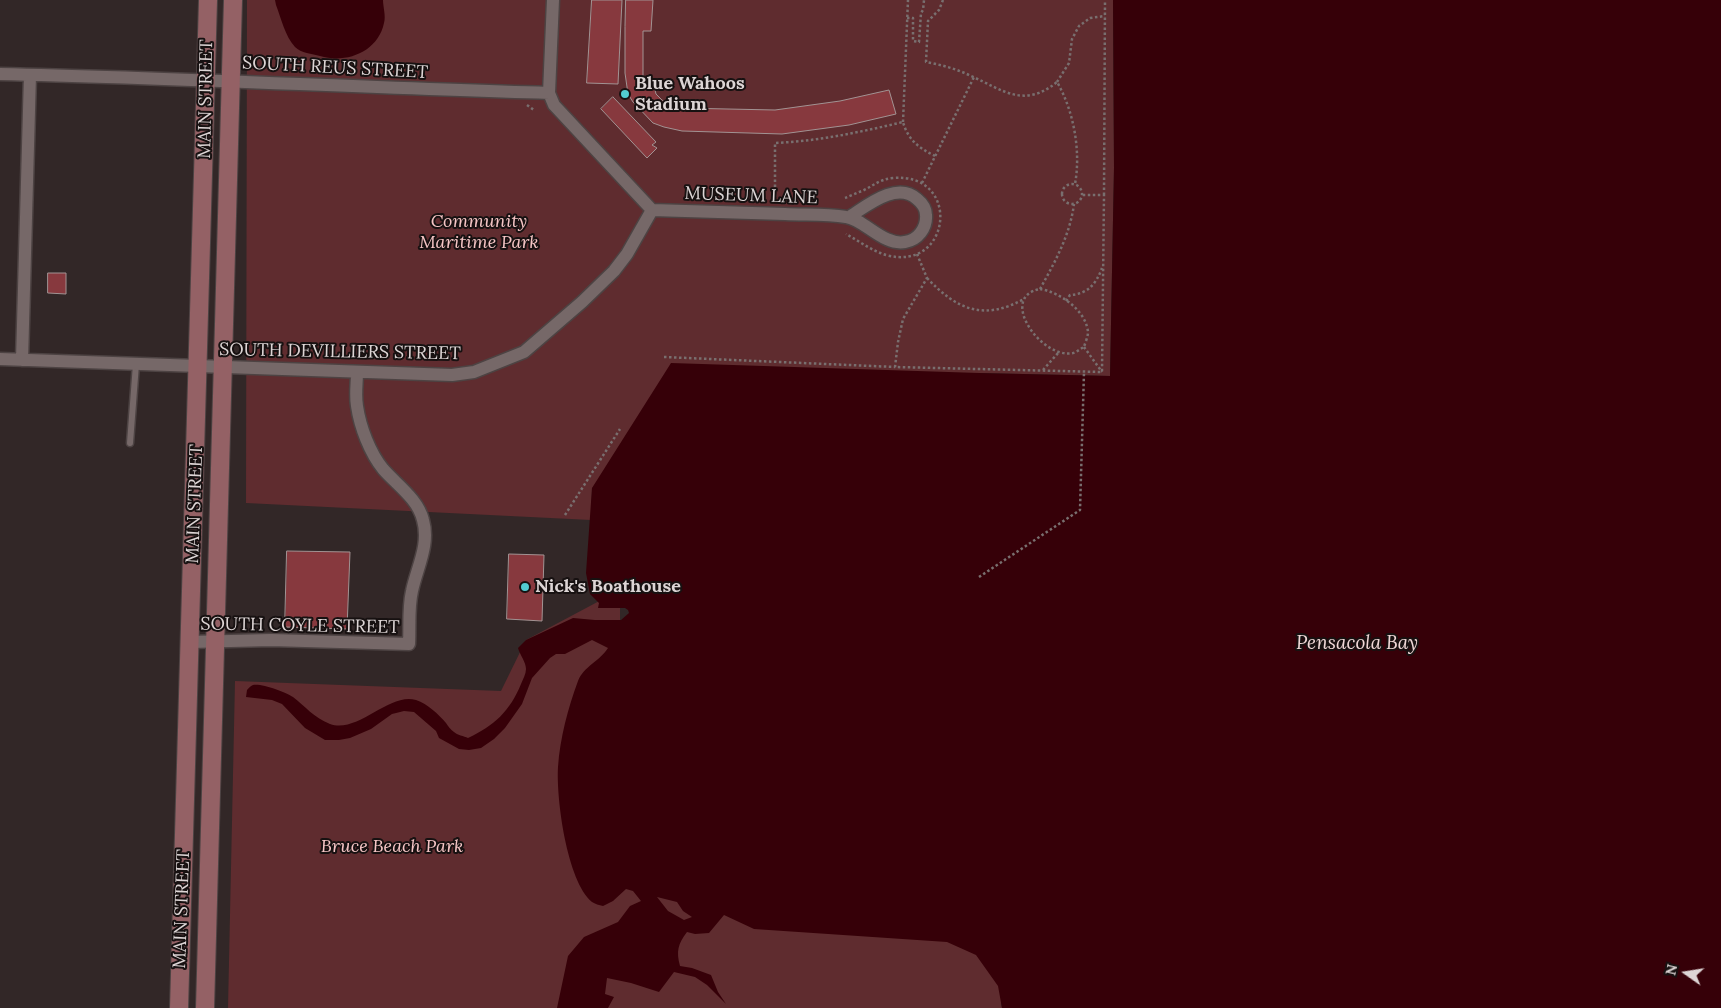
<!DOCTYPE html>
<html>
<head>
<meta charset="utf-8">
<style>
	body { margin:0 }
	#map { position:relative; width:1721px; height:1008px; overflow:hidden; background:#322727; font-family:Lora,serif }
	canvas { display:block }
	.north { position:absolute; left:1661px; top:948px; width:50px; height:50px; -webkit-text-stroke:4px #171111; paint-order:stroke; rotate:283deg; font-size:14px; font-weight:700; line-height:20px; text-align:center; color:#ddd5d5 }
	.north::after { content:''; display:block; margin:auto; width:18px; height:22px; background:#ddd5d5; clip-path:polygon(50% 0,100% 100%,50% 72%,0 100%) }
</style>
</head>
<body>
<div id="map">
<canvas width="1721" height="1008"></canvas>
<div class="north">N</div>
</div>
<script>
const ctx = document.querySelector('canvas').getContext('2d');
ctx.lineJoin = 'round';
function fill(path, color) { ctx.fillStyle = color; ctx.fill(path, 'evenodd'); }
function trace(path, color, width, dash) { ctx.strokeStyle = color; ctx.lineWidth = width; ctx.lineCap = dash ? 'butt' : 'round'; ctx.setLineDash(dash || []); ctx.stroke(path); }
function write(font, color, halo, rows, align = 'center') {
  ctx.font = font + ' Lora,serif'; ctx.lineWidth = 4; ctx.setLineDash([]); ctx.textBaseline = 'middle'; ctx.strokeStyle = halo; ctx.fillStyle = color; for (const [text, x, y, turn = 0] of rows) {
    ctx.save(); ctx.translate(x, y); ctx.rotate((+turn || 0) * Math.PI / 180); ctx.textAlign = isNaN(turn) ? turn : align; if (halo) ctx.strokeText(text, 0, 0); ctx.fillText(text, 0, 0); ctx.restore();
  }
}
fill(new Path2D(`
	M247,0H1113L1114,168L1110,376L979,373L592,488L591,520L246,503Z
	M620,590V672L1012,924L1001,1004L1002,1008H228L235,681L501,691L526,640Z`), '#5f2c2f');
fill(new Path2D(`
	M275,0H383C383,7 386,16 384,23C378,52 346,64 320,56C312,54 301,53 295,47C285,36 281,18 276,5Z
	M1113,0H1721V1008H1002L998,986L976,955L947,942L754,929L724,915L709,933L695,934L687,932C678,944 676,951 680,966L692,968L711,975L718,992L726,1004L707,985L695,977L674,972L659,992L631,983L607,978L605,994L614,997L608,1008H557L568,956L584,937L618,922L630,906L641,901L633,891L626,889L613,901L603,906C599,905 595,904 592,902C567,881 556,798 558,767C560,738 568,708 578,681C584,666 600,661 608,648L592,640L565,654H556L550,658L532,678L522,704L505,728L494,739L481,748L469,750L459,749L439,738L436,731L414,712L404,711L392,714L371,729L350,738L339,740H325L305,728L282,704L272,700L246,697L247,690C249,688 250,686 253,685C261,683 286,692 293,697C306,707 313,717 330,724C358,734 389,692 416,700C428,704 438,714 446,723C448,726 451,730 454,732C457,735 464,736 468,738C494,726 510,711 521,684C523,679 526,674 526,669C526,662 520,655 518,648L526,640L573,618L595,620H621L629,613L628,610L625,608H598L599,603L590,594L586,573L592,488L671,363L979,373L1110,376L1114,168ZM657,897L677,902L683,911L692,917L684,920L668,911Z`), '#360008');
const building = new Path2D(`
	M592,0H622L618,84L587,83Z
	M626,0H653L651,31H643V77L652,78L656,94L662,100L669,105L680,108L775,110L840,101L889,90L896,114L849,125L782,134L682,131L664,127L653,123L633,102L628,94L625,73V27Z
	M613,97L656,142L652,145L657,148L647,158L601,109Z
	M48,273H66V294L48,293Z
	M287,551L350,552L347,629L285,627Z
	M509,554L544,555L542,621L507,619Z`);
fill(building, '#87393e');
trace(building, '#a29393', 1);
const service = new Path2D(`
	M130,443L136,364`);
const minor = new Path2D(`
	M553,0L549,93L554,105L652,210
	M0,74C183,78 366,88 549,93
	M652,210C697,211 741,213 785,214C806,215 826,214 846,217C864,219 883,246 905,242C918,240 927,228 926,215C926,209 922,203 917,199C897,181 868,205 849,217
	M0,359L452,375L474,372L524,352L582,302L614,271L627,254L652,210
	M22,360L30,75
	M190,642L271,640L409,644C410,627 408,608 412,591C417,567 430,545 423,520C418,499 397,485 383,469C370,453 360,427 357,406C355,395 357,383 357,372`);
const secondary = new Path2D(`
	M179,1008L208,0
	M205,1008L233,0`);
trace(service, '#4d4343', 9);
trace(minor, '#4d4343', 15);
trace(secondary, '#4d4343', 20);
trace(new Path2D(`
	M943,0L939,10L928,21L926,62C942,65 957,69 971,76C1003,90 1024,109 1057,82C1074,111 1081,152 1075,184
	M907,18H913V41L919,42L921,13L923,10L924,0
	M1057,82L1069,63L1072,39L1079,26L1090,18L1105,16
	M527,105L534,110
	M903,122L908,0
	M922,183L974,77
	M1062 194a10 10 0 1 1 20 0a10 10 0 1 1-20 0Z
	M1104,195L1105,0
	M775,197V143C819,141 861,132 903,122C908,140 919,148 935,156
	M845,198C850,196 856,193 862,191C873,186 880,179 893,178C962,172 952,273 886,255C872,251 859,241 846,234
	M917,254L927,278L903,319L898,342L895,367L1102,372L1104,195H1082
	M927,278C957,310 984,321 1024,299
	M1040,289C1059,292 1086,310 1088,332C1088,337 1085,343 1084,347C1080,349 1077,352 1073,353C1042,360 997,297 1040,289Z
	M1040,289C1055,262 1070,235 1074,204
	M1066,301L1070,295C1088,294 1096,284 1102,268
	M1084,347L1102,372
	M664,357L895,367
	M1043,370L1059,352
	M565,515L620,429
	M979,577L1080,510L1084,372`), '#796f6f', 2.5, [2.5, 2.5]);
trace(service, '#766868', 6);
trace(minor, '#766868', 12);
trace(secondary, '#946165', 18);
for (const [x, y, r, color] of [
	[625,94,5,"#52ccd1"],
	[525,587,5,"#52ccd1"]
]) { const dot = new Path2D(); dot.arc(x, y, r, 0, 2 * Math.PI); ctx.fillStyle = color; ctx.fill(dot); trace(dot, '#171111', 2); }
write('18px', '#ddd5d5', '#171111', [
	["SOUTH REUS STREET",335,68,3],
	["MAIN STREET",206,99,-89],
	["MUSEUM LANE",751,196,2],
	["SOUTH DEVILLIERS STREET",340,352,1],
	["MAIN STREET",195,504,-88],
	["SOUTH COYLE STREET",300,626,1],
	["MAIN STREET",182,909,-88]
]);
write('bold 18px', '#ddd5d5', '#171111', [
	["Blue Wahoos",635,84],
	["Stadium",635,105],
	["Nick's Boathouse",535,587]
], 'left');
write('italic 18px', '#f6c6c6', '#171111', [
	["Community",479,222],
	["Maritime Park",479,243],
	["Bruce Beach Park",392,847]
]);
write('italic 19px', '#f0d8d7', '#171111', [
	["Pensacola Bay",1357,644]
]);
</script>
</body>
</html>
